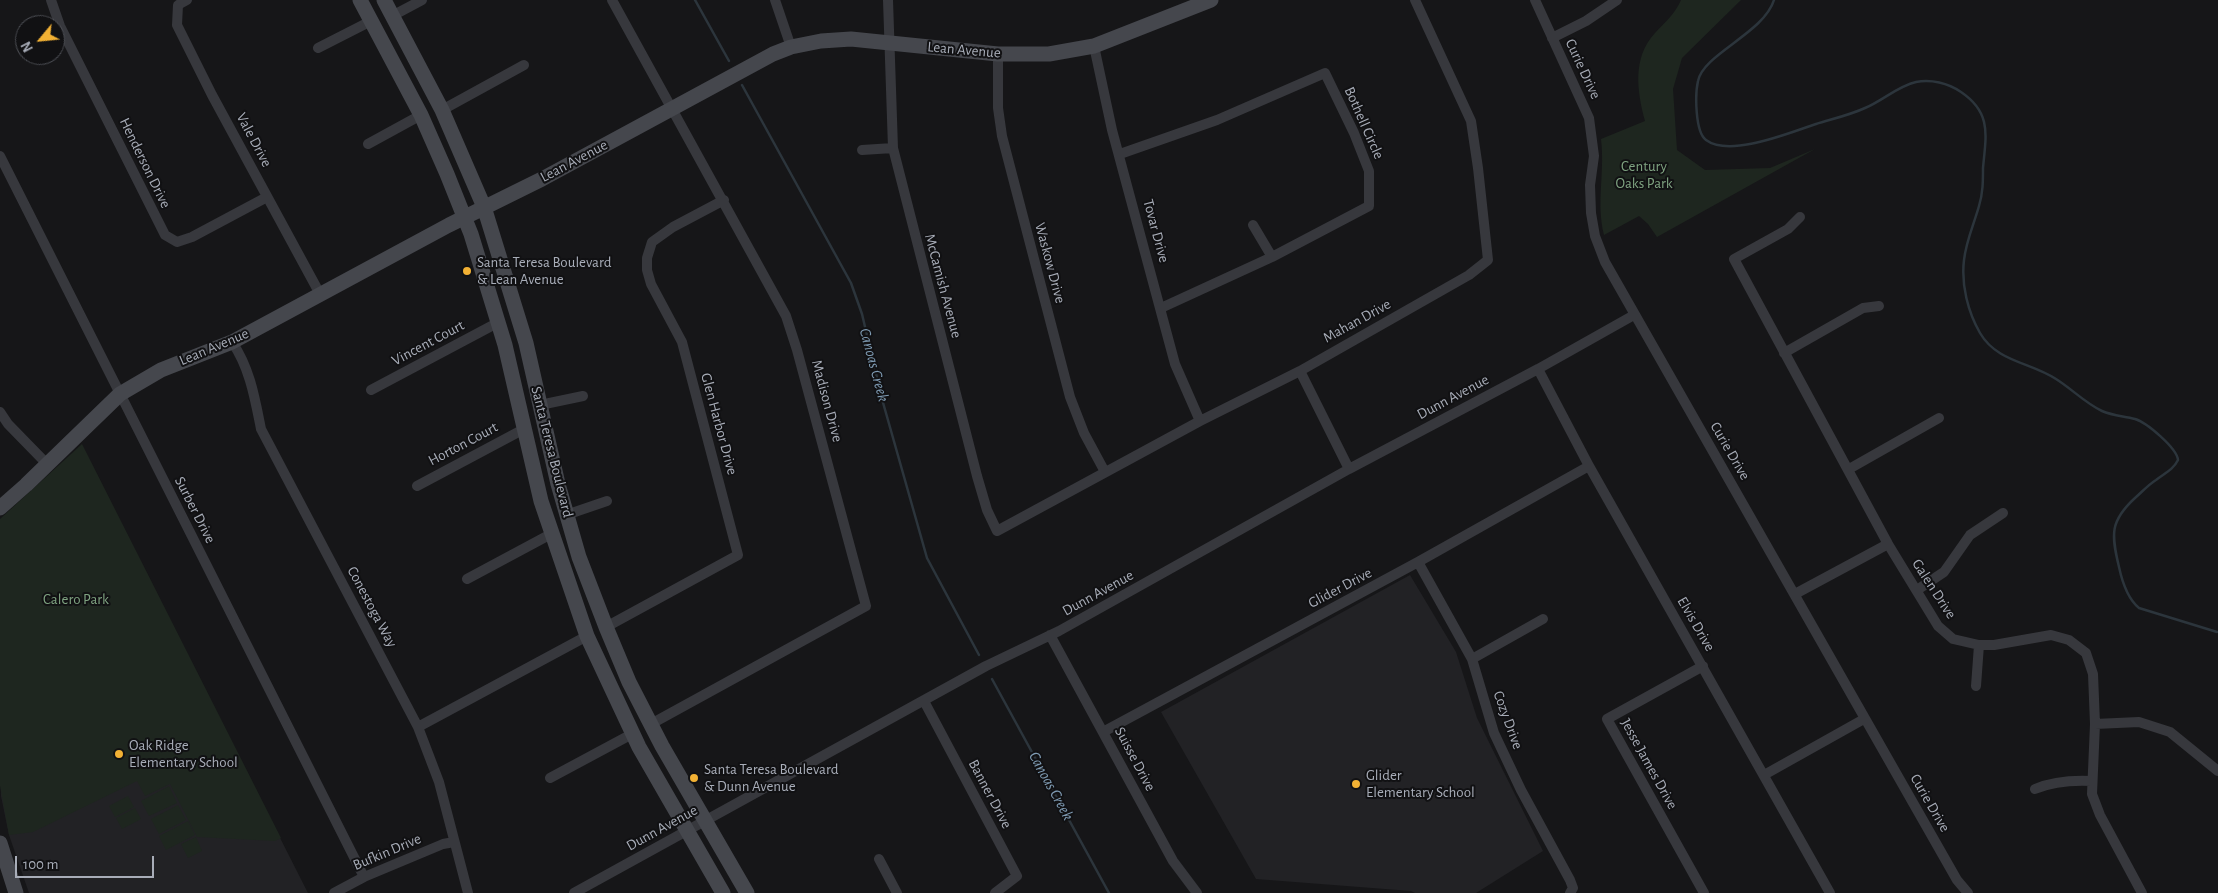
<!DOCTYPE html>
<html>
<head>
<meta charset="utf-8">
<style>
	body { margin:0 }
	#map { position:relative; width:2218px; height:893px; overflow:hidden; background:#161618; font-family:"Alegreya Sans",sans-serif }
	canvas { display:block }
	.north { position:absolute; left:15px; top:15px; width:50px; height:50px; box-sizing:border-box; background:#111113; border:1px solid #4d4f55; border-radius:50%; rotate:242deg; font-size:14px; font-weight:700; line-height:20px; text-align:center; color:#a8adb8 }
	.north::after { content:''; display:block; margin:auto; width:18px; height:22px; background:#f2b134; clip-path:polygon(50% 0,100% 100%,50% 72%,0 100%) }
	.scale { position:absolute; left:15px; top:856px; width:139px; height:22px; box-sizing:border-box; border:2px solid #a8adb8; border-top:0; padding-left:6px; font-size:15px; line-height:18px; white-space:nowrap; color:#a8adb8; -webkit-text-stroke:4px #111113; paint-order:stroke }
</style>
</head>
<body>
<div id="map">
<canvas width="2218" height="893"></canvas>
<div class="north">N</div>
<div class="scale">100 m</div>
</div>
<script>
const ctx = document.querySelector('canvas').getContext('2d');
ctx.lineJoin = 'round';
function fill(path, color) { ctx.fillStyle = color; ctx.fill(path, 'evenodd'); }
function trace(path, color, width, dash) { ctx.strokeStyle = color; ctx.lineWidth = width; ctx.lineCap = dash ? 'butt' : 'round'; ctx.setLineDash(dash || []); ctx.stroke(path); }
function write(font, color, halo, rows, align = 'center') {
  ctx.font = font + ' "Alegreya Sans",sans-serif'; ctx.lineWidth = 4; ctx.setLineDash([]); ctx.textBaseline = 'middle'; ctx.strokeStyle = halo; ctx.fillStyle = color; for (const [text, x, y, turn = 0] of rows) {
    ctx.save(); ctx.translate(x, y); ctx.rotate((+turn || 0) * Math.PI / 180); ctx.textAlign = isNaN(turn) ? turn : align; if (halo) ctx.strokeText(text, 0, 0); ctx.fillText(text, 0, 0); ctx.restore();
  }
}
fill(new Path2D(`
	M1410,575L1456,652L1477,718L1543,851L1476,893H1415L1411,891L1256,879L1161,712Z
	M176,633L308,893H29L9,835L1,796L0,721Z`), '#222225');
fill(new Path2D(`
	M1681,0H1741L1682,58L1673,89L1677,150L1705,170L1770,168L1815,149L1657,237L1648,224L1639,216L1604,235C1596,203 1605,172 1601,139L1645,121C1637,91 1632,58 1655,33C1665,22 1675,14 1681,0Z
	M82,444L281,838L275,841L197,837L170,784L145,796L137,781L33,832L9,835L0,786V519Z
	M169,786L177,803L149,816L141,801Z
	M128,796L134,807L115,817L109,806Z
	M178,805L186,820L159,834L151,819Z
	M135,808L141,819L122,829L116,818Z
	M188,821L195,835L166,850L159,836Z
	M196,837L202,851L188,858L181,844Z`), '#1e261f');
trace(new Path2D(`
	M695,0L729,61
	M1774,0C1764,33 1703,54 1698,81C1695,94 1695,132 1706,140C1730,158 1791,132 1816,124C1832,119 1850,115 1865,108C1882,101 1898,86 1916,82C1931,79 1948,83 1961,92C1992,113 1986,135 1983,168C1983,181 1983,193 1979,206C1974,224 1966,241 1964,260C1961,285 1968,312 1980,333C1997,362 2030,362 2056,379C2072,389 2085,403 2102,411C2113,416 2124,416 2135,419C2146,422 2177,448 2178,460C2173,470 2165,473 2156,480C2148,485 2142,492 2135,498C2110,521 2111,534 2119,567C2122,581 2128,599 2139,608L2217,632
	M742,85L851,283L862,314L882,399L927,558L979,655
	M992,679L1109,893`), '#2c353c', 2.5);
trace(new Path2D(`
	M51,0L60,26L165,235L177,242L192,237L267,197
	M187,0L178,5L177,25L212,95L320,294
	M612,0L786,316L797,350L866,606L651,724
	M775,0L791,47
	M888,0L893,148L977,476L987,510L997,531L1200,421L1300,371L1469,275L1488,260L1478,168L1471,121L1415,0
	M1535,0L1589,118L1594,156L1590,185L1591,213L1595,236L1605,262L1957,880L1968,893
	M392,16L422,0
	M1552,38L1586,21L1617,0
	M1094,46L1112,130L1175,364L1200,421
	M318,48L371,21
	M998,54V108L1002,136L1070,397L1084,433L1105,472
	M442,110L524,65
	M368,144L421,115
	M862,150L893,148
	M1120,154L1217,120L1325,73L1354,133L1369,171V206L1272,257L1161,308
	M0,156L364,877
	M1800,217L1788,229L1734,259L1888,544L1938,626L1953,639L1979,645H1994L2051,635L2069,640L2086,653L2093,674L2095,724L2092,794L2100,815L2142,893
	M1253,225L1272,257
	M232,342C250,368 255,399 261,429L418,727L439,782L468,893
	M1784,353L1863,308L1879,306
	M1538,369L1589,466L1830,893
	M1300,371L1349,469
	M371,390L499,322
	M540,405L583,396
	M0,412L8,424L47,464
	M1849,469L1939,418
	M417,486L524,429
	M566,515L607,501
	M1418,562L1472,659L1494,733L1521,790L1570,880L1573,888L1570,893
	M467,579L551,534
	M1917,590L1944,572L1970,535L2003,513
	M1795,594L1888,544
	M606,627L738,555L682,342L651,284L647,270V258L652,242L673,227L724,200
	M1050,635L1173,861L1197,893
	M1472,659L1543,619
	M1703,666L1607,719L1704,893
	M1976,686L1979,645
	M924,701L1017,876L995,893
	M2095,724L2139,722L2170,732L2218,771
	M418,727L587,636
	M1103,732L1418,562L1589,466
	M1764,775L1864,719
	M550,778L632,734
	M2035,789C2054,781 2072,780 2092,781
	M879,859L897,893
	M334,893L364,877L443,844L454,842
	M574,893L986,666L1059,631L1349,469L1538,369L1634,315`), '#37383d', 10);
trace(new Path2D(`
	M360,0L421,115L447,174L471,234L505,345L541,501L587,636L639,747L723,893
	M384,0L442,110L484,207L526,343L558,484L579,557L606,627L629,682L662,746L747,893
	M0,508L26,485L120,394L161,370L232,342L449,225L542,179L773,54L791,47L821,41L851,39L998,54H1049L1094,46L1211,0
	M0,843L16,893`), '#45474d', 15);
for (const [x, y, r, color] of [
	[467,271,5,"#f2b134"],
	[119,754,5,"#f2b134"],
	[694,778,5,"#f2b134"],
	[1356,784,5,"#f2b134"]
]) { const dot = new Path2D(); dot.arc(x, y, r, 0, 2 * Math.PI); ctx.fillStyle = color; ctx.fill(dot); trace(dot, '#111113', 2); }
write('15px', '#a8adb8', '#111113', [
	["Lean Avenue",964,50,5],
	["Curie Drive",1583,69,65],
	["Bothell Circle",1364,123,66],
	["Vale Drive",254,140,62],
	["Lean Avenue",574,161,-28],
	["Henderson Drive",145,163,64],
	["Tovar Drive",1156,231,75],
	["Waskow Drive",1050,263,75],
	["McCamish Avenue",943,286,75],
	["Mahan Drive",1357,321,-29],
	["Vincent Court",428,343,-28],
	["Lean Avenue",214,347,-23],
	["Dunn Avenue",1453,397,-28],
	["Madison Drive",827,401,75],
	["Glen Harbor Drive",719,424,75],
	["Horton Court",463,444,-28],
	["Curie Drive",1730,451,60],
	["Santa Teresa Boulevard",552,452,76],
	["Surber Drive",195,510,63],
	["Glider Drive",1340,588,-28],
	["Galen Drive",1934,589,57],
	["Dunn Avenue",1098,593,-29],
	["Conestoga Way",372,607,62],
	["Elvis Drive",1696,624,60],
	["Cozy Drive",1508,720,70],
	["Suisse Drive",1135,759,62],
	["Jesse James Drive",1649,764,61],
	["Banner Drive",990,794,62],
	["Curie Drive",1930,803,60],
	["Dunn Avenue",662,828,-29],
	["Bufkin Drive",387,852,-23]
]);
write('15px', '#7fa381', '#111113', [
	["Century",1644,166],
	["Oaks Park",1644,183],
	["Calero Park",76,599]
]);
write('15px', '#a8adb8', '#111113', [
	["Santa Teresa Boulevard",477,262],
	["& Lean Avenue",477,279],
	["Oak Ridge",129,745],
	["Elementary School",129,762],
	["Santa Teresa Boulevard",704,769],
	["& Dunn Avenue",704,786],
	["Glider",1366,775],
	["Elementary School",1366,792]
], 'left');
write('italic 16px', '#7f9bb3', '#111113', [
	["Canoas Creek",874,365,75],
	["Canoas Creek",1051,786,61]
]);
</script>
</body>
</html>
